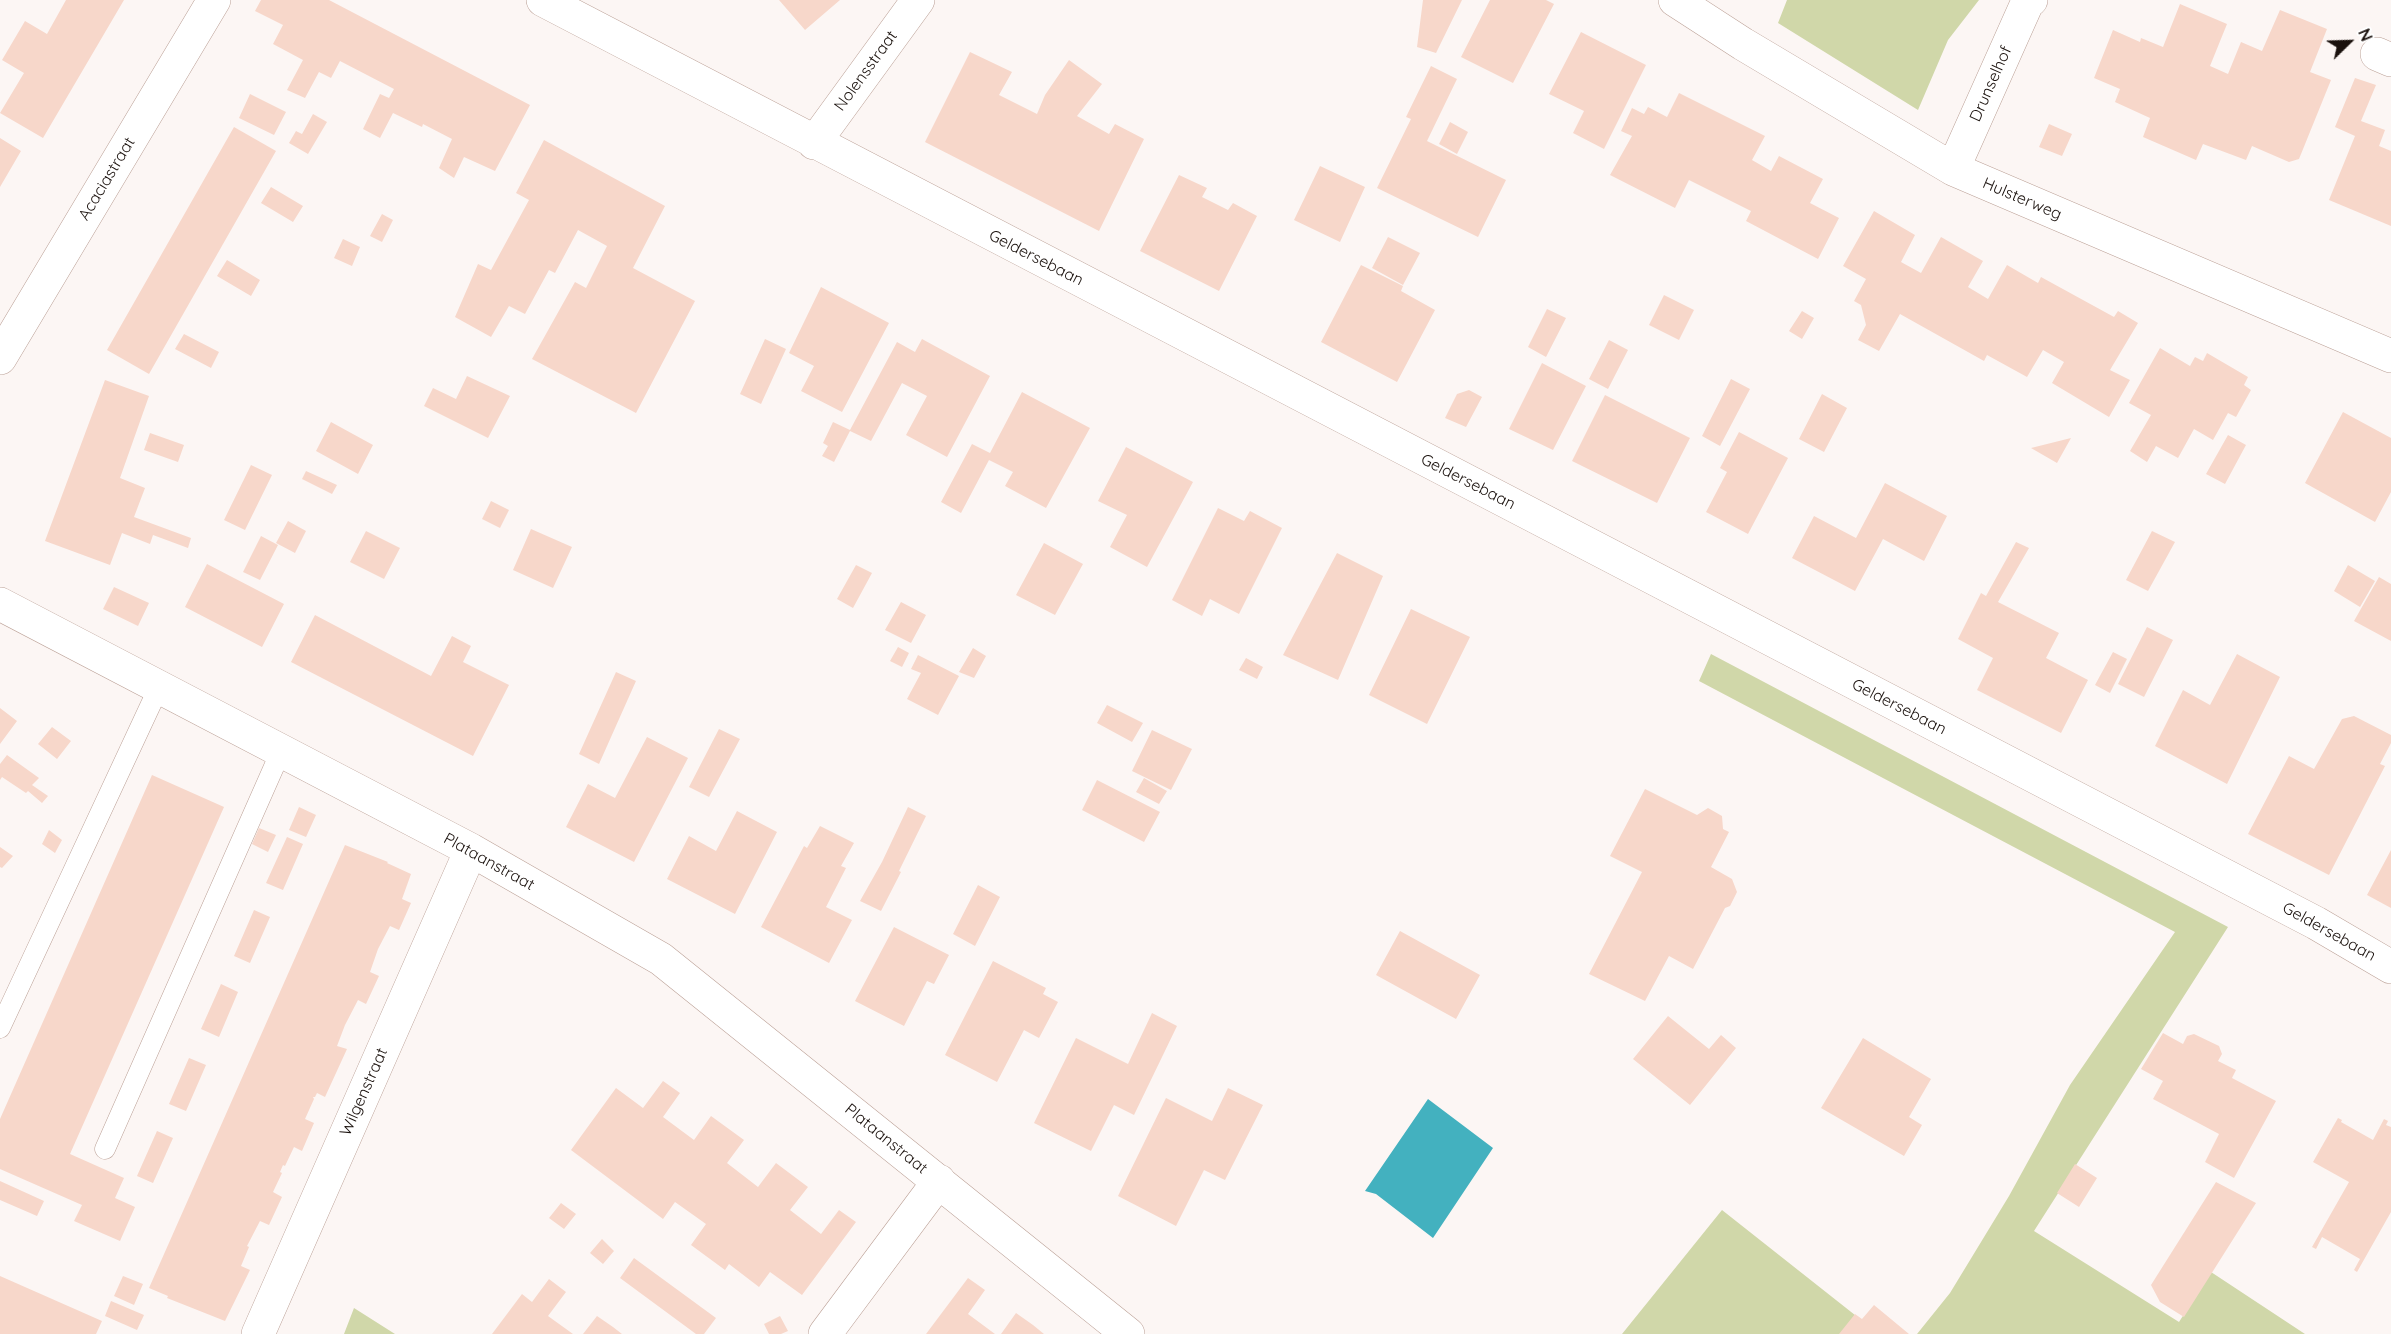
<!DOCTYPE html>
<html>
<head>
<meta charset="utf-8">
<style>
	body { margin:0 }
	#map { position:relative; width:2391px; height:1334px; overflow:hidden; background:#fcf6f4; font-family:Quicksand,sans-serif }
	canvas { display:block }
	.north { position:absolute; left:2319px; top:12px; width:60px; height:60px; -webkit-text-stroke:4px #fff; paint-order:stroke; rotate:67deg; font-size:16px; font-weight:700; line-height:24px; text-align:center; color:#1a110d }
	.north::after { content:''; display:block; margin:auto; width:21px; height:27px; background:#1a110d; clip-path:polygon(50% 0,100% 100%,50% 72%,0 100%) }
</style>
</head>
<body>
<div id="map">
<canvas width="2391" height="1334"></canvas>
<div class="north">N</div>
</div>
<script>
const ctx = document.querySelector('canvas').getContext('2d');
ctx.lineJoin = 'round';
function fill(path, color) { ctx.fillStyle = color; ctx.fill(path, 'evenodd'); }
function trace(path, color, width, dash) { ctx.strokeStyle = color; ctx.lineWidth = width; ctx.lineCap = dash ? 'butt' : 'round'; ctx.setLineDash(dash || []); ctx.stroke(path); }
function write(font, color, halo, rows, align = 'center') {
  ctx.font = font + ' Quicksand,sans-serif'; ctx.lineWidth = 4.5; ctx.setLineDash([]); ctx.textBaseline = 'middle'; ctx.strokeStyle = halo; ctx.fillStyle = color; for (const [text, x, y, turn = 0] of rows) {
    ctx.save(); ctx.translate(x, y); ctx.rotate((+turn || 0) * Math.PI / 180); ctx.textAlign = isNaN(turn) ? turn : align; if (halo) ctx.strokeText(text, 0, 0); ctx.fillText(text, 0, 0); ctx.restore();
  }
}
fill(new Path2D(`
	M1787,0H1979L1948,40L1918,110L1778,23Z
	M1711,654L2228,927L2034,1231L2179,1322L2211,1272L2305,1334H1917L1950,1293L2009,1196L2070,1085L2175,932L1699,681Z
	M1722,1210L1879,1334H1622Z
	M354,1308L395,1334H344Z`), '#d0d7a9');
fill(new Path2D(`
	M1428,1099L1493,1148L1433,1238L1376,1194L1365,1191Z`), '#43b1bf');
fill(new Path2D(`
	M66,0H124L43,138L0,113L24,73L2,60L25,21L47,34Z
	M261,0H329L530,105L495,171L464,157L454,178L439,168L452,139L423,124L422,127L393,113L380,138L363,129L380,94L389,98L394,89L340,61L331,78L319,72L305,98L287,90L303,60L273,44L283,25L255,11Z
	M779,0H840L805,30Z
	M1423,0H1462L1436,53L1417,47Z
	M1490,0H1546L1554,4L1513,83L1461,57Z
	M2180,4L2227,24L2210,66L2228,74L2241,42L2262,51L2280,10L2327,29L2310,72L2331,80L2299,159L2289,162L2252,146L2246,160L2203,144L2196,160L2143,137L2150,118L2115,102L2120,89L2094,78L2113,30L2140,42L2141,38L2163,47Z
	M1581,32L1646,65L1604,149L1573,133L1584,111L1549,94Z
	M970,52L1012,72L999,95L1037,114L1045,95L1069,60L1102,84L1077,116L1109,134L1115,124L1144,139L1099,231L925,142Z
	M1431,66L1457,79L1427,141L1506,180L1478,237L1377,188L1411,119L1406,117Z
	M2355,78L2376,85L2361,121L2385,130L2379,146L2391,151V226L2329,200L2355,136L2335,127Z
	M1679,93L1765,136L1752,160L1771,171L1779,156L1823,179L1810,203L1839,218L1818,259L1746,221L1751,211L1689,180L1675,208L1610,175L1632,136L1621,131L1632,108L1644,114L1648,107L1667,117Z
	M250,94L286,112L274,135L239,118Z
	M313,114L327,122L308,154L289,143L296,131L302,134Z
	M1450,122L1468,132L1457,154L1439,144Z
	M2049,124L2072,134L2062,156L2039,147Z
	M234,127L276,151L149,374L107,350Z
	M0,138L21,151L0,187Z
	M544,140L665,206L633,268L695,301L636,413L532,359L575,282L586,288L607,246L578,230L555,273L549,270L525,314L509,306L491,337L455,317L478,264L491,270L529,200L516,193Z
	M1320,166L1365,187L1340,242L1294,220Z
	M1179,175L1207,188L1202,197L1228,210L1233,203L1257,216L1219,291L1140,251Z
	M271,187L303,206L293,222L261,203Z
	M1874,211L1915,235L1901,262L1921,273L1941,237L1983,261L1968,287L1988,299L2007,265L2038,283L2041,277L2114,317L2118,311L2138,323L2110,370L2130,380L2109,417L2052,383L2064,362L2043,350L2027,377L1987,355L1984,361L1900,314L1879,351L1858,340L1866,325L1861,305L1854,301L1866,279L1843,266Z
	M382,214L393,220L382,242L370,236Z
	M1388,237L1420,253L1403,285L1372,268Z
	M343,239L360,247L352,266L334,258Z
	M227,260L260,280L251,296L217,276Z
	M1361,265L1403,286L1401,291L1435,310L1397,382L1321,342Z
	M821,287L889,323L842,412L801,391L814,366L789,353Z
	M1664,295L1694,310L1679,340L1649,325Z
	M1547,309L1566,318L1546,357L1528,347Z
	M1802,311L1814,318L1802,339L1789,331Z
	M184,334L219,352L211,368L175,349Z
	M765,339L786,349L761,404L740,394Z
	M922,339L990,376L947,457L906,435L927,396L902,383L871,441L850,431L834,462L822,456L828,446L823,443L833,422L850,430L897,342L915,352Z
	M1609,340L1628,350L1608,389L1589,379Z
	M2160,348L2190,366L2195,357L2203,361L2207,353L2248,377L2244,385L2251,390L2236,417L2228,413L2213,440L2194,429L2178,458L2156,446L2147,462L2130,451L2151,415L2129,403Z
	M1542,363L1586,386L1553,450L1509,429Z
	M467,376L510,396L488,438L424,406L433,388L456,399Z
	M1731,379L1750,389L1720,446L1702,436Z
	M105,380L149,396L120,478L145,488L134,517L191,538L188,548L153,535L150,544L122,533L110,565L45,541Z
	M1469,390L1482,397L1466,427L1445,418L1457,394Z
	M1022,392L1090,428L1046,508L1005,486L1013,472L989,460L961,513L941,502L972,444L990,453Z
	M1822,394L1847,408L1824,452L1799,439Z
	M1605,395L1690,438L1657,503L1572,461Z
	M2343,412L2391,438V492L2375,522L2305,483Z
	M331,422L373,445L358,474L316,451Z
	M1739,432L1788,458L1748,534L1706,512L1727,472L1720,468Z
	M150,433L184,445L178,462L144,450Z
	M2228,435L2246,445L2225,484L2206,474Z
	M2071,438L2057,463L2031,448Z
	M1126,447L1193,482L1147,567L1110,547L1127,515L1098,501Z
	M251,465L272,475L245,530L224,520Z
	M306,471L337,485L332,494L302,479Z
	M1885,483L1947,516L1924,561L1883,539L1855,591L1792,558L1814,516L1856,538Z
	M491,501L509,510L500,528L482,519Z
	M1218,508L1244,521L1250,511L1282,528L1239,614L1210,599L1202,616L1172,600Z
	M288,521L306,531L295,553L276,543Z
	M531,529L572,547L553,588L513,570Z
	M366,531L400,548L384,579L350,562Z
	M2152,531L2175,542L2148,591L2126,580Z
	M261,536L278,545L260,580L243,572Z
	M2016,542L2029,548L1998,602L2059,633L2046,658L2088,680L2061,733L1977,690L1993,658L1958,639L1981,593L1986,596Z
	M1044,543L1083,564L1055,615L1016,595Z
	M1337,553L1383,576L1338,680L1283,655Z
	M207,564L284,604L262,647L185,607Z
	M856,565L872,573L853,608L837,599Z
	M2348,565L2375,581L2360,607L2334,591Z
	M2379,577L2391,584V641L2354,621Z
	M114,587L149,603L138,626L103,609Z
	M901,602L926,615L911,643L885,630Z
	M1411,609L1470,637L1427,724L1369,695Z
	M315,615L431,676L452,636L471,646L463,662L509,685L473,756L291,662Z
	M2147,627L2173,640L2144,697L2118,684Z
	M898,647L909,653L902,667L890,661Z
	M973,648L986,656L974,678L959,672Z
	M2113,652L2127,659L2110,693L2095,685Z
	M2237,654L2280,677L2227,784L2155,746L2183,690L2210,705Z
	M918,655L959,676L938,715L907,699L921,673L911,669Z
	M1246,658L1263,667L1257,679L1239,670Z
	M616,672L636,681L599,764L579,754Z
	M1107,705L1143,723L1132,742L1097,723Z
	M0,708L17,721L0,744Z
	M2354,716L2391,735V743L2380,764L2385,766L2329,875L2248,834L2289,756L2314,769L2342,719Z
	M52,727L71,741L57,759L38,744Z
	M719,729L740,739L709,797L689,787Z
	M1152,730L1192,749L1171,790L1132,771Z
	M647,737L688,758L634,862L566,827L588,784L615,798Z
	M7,755L39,778L32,785L48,796L42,803L28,791L26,793L2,777L0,780V764Z
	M152,775L224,807L70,1154L124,1178L115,1198L135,1207L120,1241L74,1221L82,1205L0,1169V1119Z
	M1144,778L1167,791L1159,804L1136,792Z
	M1097,780L1160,812L1144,842L1082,810Z
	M1645,789L1697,815L1708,808L1722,816L1723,829L1729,832L1711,867L1732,879L1737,892L1730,906L1725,908L1693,969L1669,956L1645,1001L1589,974L1642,872L1610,856Z
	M299,807L316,815L306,837L289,830Z
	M908,807L926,816L899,871L901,872L881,911L860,901L882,862Z
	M737,811L777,832L735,914L667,879L689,836L716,851Z
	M820,826L854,843L841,866L846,868L826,907L852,920L829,963L761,927L804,846L807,848Z
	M259,828L276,835L268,852L252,844Z
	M49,830L62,840L55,853L42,844Z
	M287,837L303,844L283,890L266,883Z
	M345,845L388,862L387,863L411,874L402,899L411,903L399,930L390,926L378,949L370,972L379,976L366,1004L358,1000L345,1025L337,1046L347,1049L325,1097L317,1093L315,1097H313L314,1099L305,1119L314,1123L302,1151L294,1147L285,1166L283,1165L280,1172L282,1173L273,1192L282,1197L269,1225L260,1221L247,1246L249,1247L241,1266L250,1270L225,1321L167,1298L168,1296L149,1288Z
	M0,847L13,856L2,868L0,867Z
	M2391,850V908L2367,895Z
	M978,885L1000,897L975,946L953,934Z
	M254,910L270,917L250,963L234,956Z
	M894,927L949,955L934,984L927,981L904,1026L855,1001Z
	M1400,931L1480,975L1456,1019L1376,975Z
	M993,961L1046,988L1043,994L1058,1002L1039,1038L1024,1030L997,1082L945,1055Z
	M221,984L238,992L219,1037L201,1029Z
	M1152,1013L1177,1026L1134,1115L1114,1105L1091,1151L1034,1123L1076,1038L1128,1064Z
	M1668,1016L1709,1049L1721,1035L1736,1048L1690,1105L1633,1059Z
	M2163,1033L2183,1044L2187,1036L2194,1034L2219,1046L2222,1054L2218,1061L2236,1070L2232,1078L2276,1101L2234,1178L2205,1162L2219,1134L2153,1099L2163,1081L2141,1069Z
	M1863,1038L1931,1079L1909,1117L1922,1125L1904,1156L1821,1108Z
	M189,1058L206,1065L186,1111L169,1104Z
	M663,1081L680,1093L663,1117L694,1140L711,1116L744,1140L727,1163L758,1187L776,1163L808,1187L790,1210L821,1234L839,1210L856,1222L802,1295L770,1272L759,1287L729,1264L725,1270L691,1245L706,1224L675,1202L663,1219L571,1150L616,1088L643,1108Z
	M1228,1088L1263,1105L1225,1180L1204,1170L1176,1226L1118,1196L1166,1098L1212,1121Z
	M2338,1118L2342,1120L2341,1122L2373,1140L2384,1119L2388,1121L2386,1125L2391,1127V1212L2357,1272L2354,1270L2360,1259L2322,1237L2316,1249L2312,1247L2349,1182L2313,1162Z
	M157,1131L173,1138L153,1183L137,1176Z
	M2075,1164L2097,1178L2079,1207L2057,1193Z
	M0,1181L44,1201L37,1216L0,1200Z
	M2216,1182L2256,1203L2184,1317L2160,1302L2151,1285Z
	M561,1203L576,1214L564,1229L549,1218Z
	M602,1239L614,1251L603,1264L590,1253Z
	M634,1258L716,1318L704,1334H696L620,1278Z
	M0,1276L102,1321L96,1334H0Z
	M123,1276L143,1284L134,1305L114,1296Z
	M968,1278L985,1290L968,1314L995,1334H926Z
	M549,1279L566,1292L548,1316L573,1334H492L522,1294L532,1302Z
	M111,1301L144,1315L137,1330L105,1316Z
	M1874,1305L1909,1334H1839L1855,1314L1862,1319Z
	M1016,1313L1033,1325L1044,1334H1001Z
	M597,1316L613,1327L622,1334H583Z
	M780,1316L788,1331L781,1334H769L764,1324Z`), '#f7d7ca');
const service = new Path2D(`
	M0,1028L159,687
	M105,1149L281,751`);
const minor = new Path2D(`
	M543,0L2316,923L2391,967
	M1675,0L1743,44L1953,169L2391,356
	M2377,54L2391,60
	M814,143L918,0
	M1953,169L2028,1L2031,0
	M0,358L214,0
	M0,604L471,850L661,959L1128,1334
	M258,1334L471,850
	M825,1334L939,1181`);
trace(service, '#bba096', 21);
trace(minor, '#bba096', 34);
trace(service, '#fff', 20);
trace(minor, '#fff', 33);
write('16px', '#1a110d', '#fff', [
	["Nolensstraat",866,71,-54],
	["Drunselhof",1991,84,-66],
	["Acaciastraat",107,179,-59],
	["Hulsterweg",2022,199,23],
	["Geldersebaan",1036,258,27],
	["Geldersebaan",1468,482,27],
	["Geldersebaan",1899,707,27],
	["Plataanstraat",489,862,29],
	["Geldersebaan",2329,932,29],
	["Wilgenstraat",364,1092,-66],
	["Plataanstraat",886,1139,39]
]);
</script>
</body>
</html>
